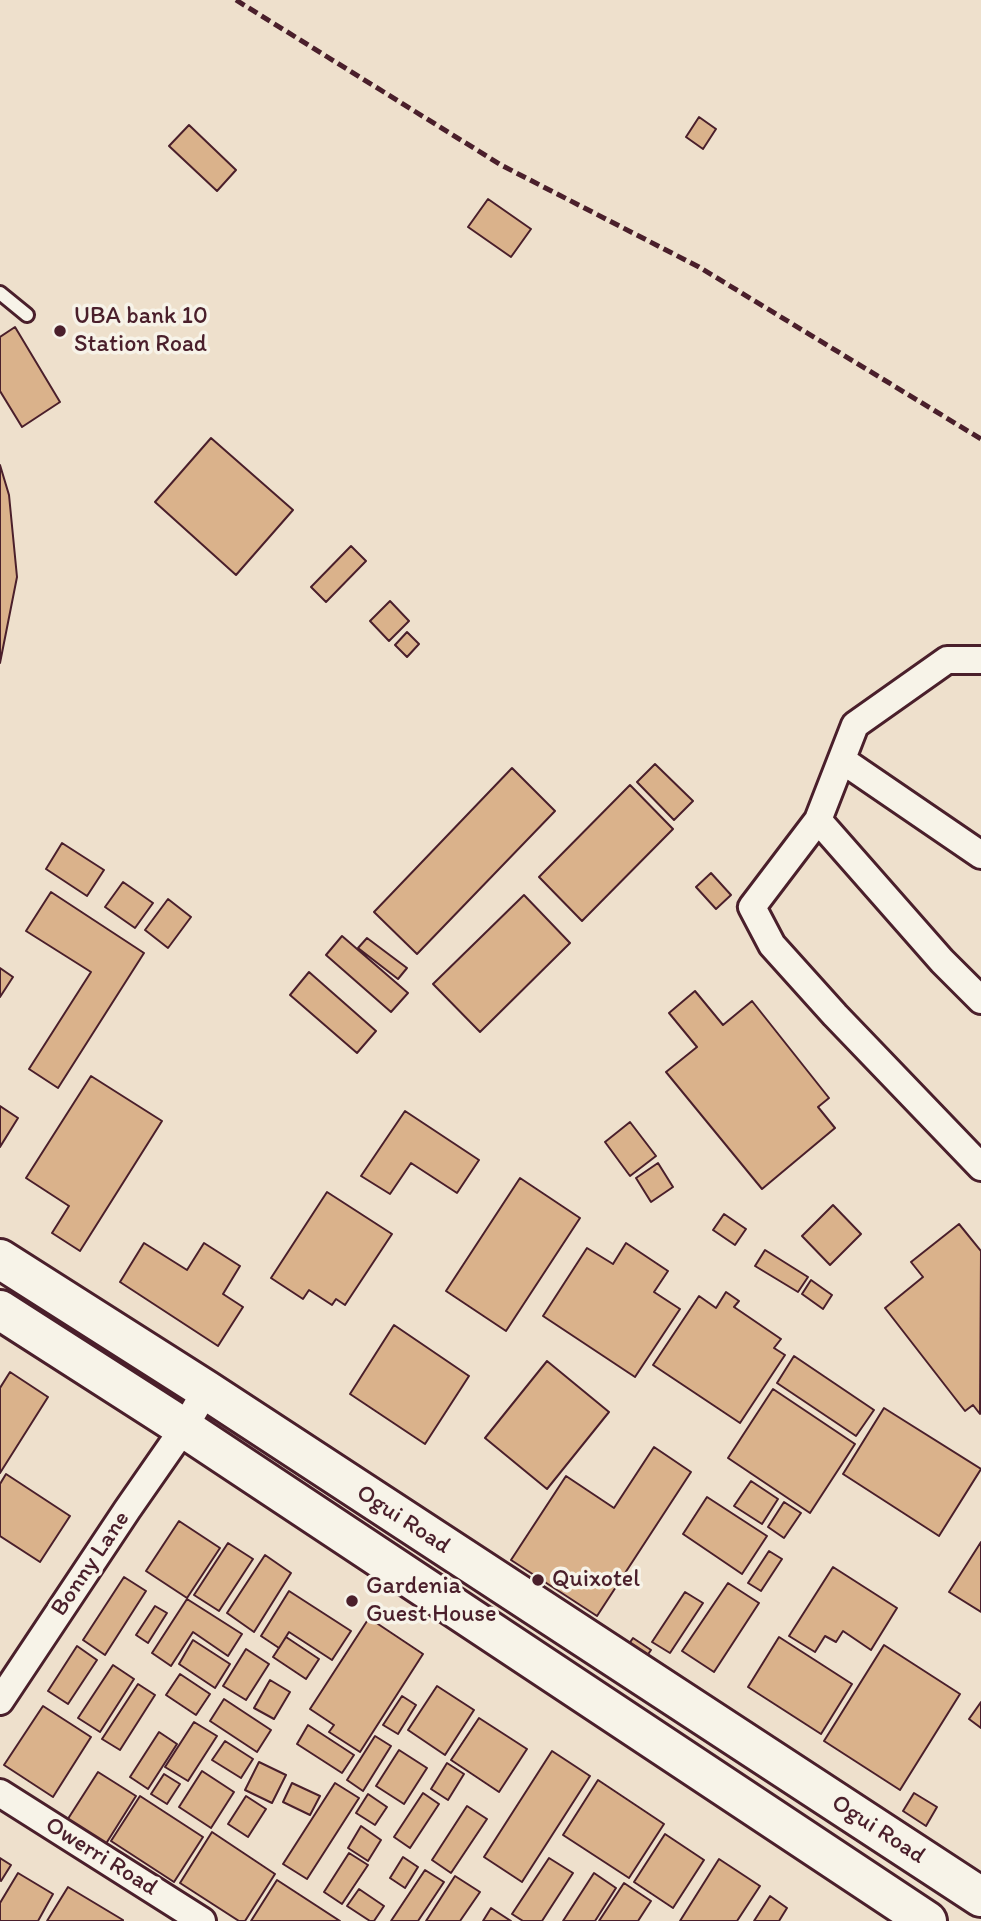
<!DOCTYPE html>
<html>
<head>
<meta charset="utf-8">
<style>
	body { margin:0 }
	canvas { display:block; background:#eee0cc }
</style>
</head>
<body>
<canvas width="981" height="1921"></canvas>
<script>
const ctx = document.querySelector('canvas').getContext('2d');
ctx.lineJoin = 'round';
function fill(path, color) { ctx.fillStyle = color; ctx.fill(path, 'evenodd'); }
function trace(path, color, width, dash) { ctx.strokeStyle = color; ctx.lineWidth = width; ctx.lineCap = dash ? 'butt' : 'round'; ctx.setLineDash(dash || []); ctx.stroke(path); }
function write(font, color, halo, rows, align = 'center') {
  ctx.font = font + ' Itim,sans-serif'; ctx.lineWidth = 7; ctx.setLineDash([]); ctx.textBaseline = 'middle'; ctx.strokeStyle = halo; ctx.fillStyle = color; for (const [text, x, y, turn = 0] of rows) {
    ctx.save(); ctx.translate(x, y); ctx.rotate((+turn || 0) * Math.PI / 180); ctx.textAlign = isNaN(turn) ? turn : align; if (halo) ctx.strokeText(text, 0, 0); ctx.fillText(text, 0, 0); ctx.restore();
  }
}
const building = new Path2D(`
	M699,117L716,129L703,149L686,137Z
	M189,125L236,170L217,191L169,146Z
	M488,199L531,229L511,257L468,227Z
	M15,327L60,402L22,427L0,391V337Z
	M211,438L293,510L236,575L155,502Z
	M0,465L9,495L17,577L0,663Z
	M351,546L366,561L326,602L311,587Z
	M390,601L409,621L389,641L370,621Z
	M407,632L419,644L407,657L395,645Z
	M655,764L693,801L674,820L637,782Z
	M512,768L555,811L417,954L374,912Z
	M630,785L673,829L582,921L539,877Z
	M62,843L104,870L87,896L46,869Z
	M711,873L731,895L716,909L696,887Z
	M123,882L153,903L135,928L105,907Z
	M51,892L144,953L58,1088L29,1069L91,972L26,931Z
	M524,895L570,943L480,1032L433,984Z
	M168,899L191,917L168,948L145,930Z
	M342,936L408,993L391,1012L326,955Z
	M367,938L407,968L398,979L358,948Z
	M0,968L13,977L0,997Z
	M309,972L376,1031L357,1053L290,995Z
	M695,991L723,1025L752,1001L829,1098L818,1107L835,1128L762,1189L666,1072L697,1047L669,1013Z
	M91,1076L162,1121L80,1251L52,1233L69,1206L26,1178Z
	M0,1106L18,1118L0,1147Z
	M405,1111L479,1160L457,1193L411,1163L390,1194L361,1176Z
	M630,1122L656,1156L630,1176L605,1142Z
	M658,1163L673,1187L651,1202L636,1178Z
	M520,1178L580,1218L506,1331L446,1291Z
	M327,1192L392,1234L345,1305L336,1299L332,1305L309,1290L303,1299L271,1278Z
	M833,1205L861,1234L830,1265L802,1236Z
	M724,1214L746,1229L735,1245L713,1230Z
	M959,1224L981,1251L980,1414L973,1405L965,1411L885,1308L923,1277L911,1262Z
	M144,1243L187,1270L204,1243L240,1266L223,1294L243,1307L218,1346L120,1282Z
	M626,1243L668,1271L654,1292L680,1309L635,1377L543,1316L587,1248L613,1264Z
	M765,1250L808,1277L798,1292L755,1266Z
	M811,1280L832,1295L823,1309L802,1294Z
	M726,1292L739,1301L734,1307L781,1339L774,1348L785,1355L740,1423L653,1365L699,1296L716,1308Z
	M394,1325L469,1376L425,1444L350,1394Z
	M794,1356L874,1410L856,1436L777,1383Z
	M547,1361L609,1412L547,1489L485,1438Z
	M10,1372L48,1397L0,1473V1388Z
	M773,1389L855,1444L810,1513L728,1458Z
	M884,1408L981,1469L939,1536L843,1474Z
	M654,1447L691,1472L597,1616L511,1560L566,1476L614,1508Z
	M6,1474L70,1516L40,1562L0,1536V1484Z
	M751,1481L778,1499L762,1524L734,1506Z
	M707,1497L767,1536L742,1574L683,1534Z
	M784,1502L801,1513L784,1538L768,1527Z
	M179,1521L220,1548L187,1598L146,1571Z
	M981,1542V1612L949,1592Z
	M228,1543L253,1559L219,1611L194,1595Z
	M769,1551L782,1559L761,1591L748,1583Z
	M265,1555L291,1573L254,1632L227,1613Z
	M833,1567L897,1608L871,1650L843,1631L836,1642L825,1636L815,1652L789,1636Z
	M124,1577L146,1591L105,1655L83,1640Z
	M728,1583L759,1603L714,1672L682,1651Z
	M289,1591L351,1631L332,1660L289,1632L279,1648L261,1636Z
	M685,1592L703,1603L670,1653L652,1642Z
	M187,1599L242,1634L228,1656L193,1632L171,1666L152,1653Z
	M155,1606L167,1613L148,1643L136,1635Z
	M369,1618L423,1654L360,1752L329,1732L334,1725L310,1709Z
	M286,1637L319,1659L306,1679L273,1657Z
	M779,1637L852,1684L821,1734L748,1687Z
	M633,1638L651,1650L638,1669L620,1657Z
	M193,1640L230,1664L215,1688L179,1664Z
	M884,1645L960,1694L900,1790L824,1741Z
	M77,1646L97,1660L68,1704L48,1691Z
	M246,1649L269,1664L246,1700L223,1686Z
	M113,1665L134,1679L100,1732L78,1718Z
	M180,1674L210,1694L196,1715L166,1695Z
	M270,1680L290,1692L274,1719L254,1708Z
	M138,1684L155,1695L120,1750L102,1739Z
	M437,1686L474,1710L445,1755L408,1730Z
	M402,1696L416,1705L398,1734L383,1725Z
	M224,1699L271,1730L257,1752L210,1721Z
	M981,1702V1728L969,1719Z
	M43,1706L91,1737L53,1797L4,1765Z
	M479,1718L527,1749L499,1792L451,1760Z
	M194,1722L217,1736L188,1781L165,1767Z
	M308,1725L354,1755L342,1773L297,1744Z
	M159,1732L177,1744L148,1789L130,1777Z
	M375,1736L391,1746L363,1791L347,1780Z
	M225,1741L253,1759L241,1778L212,1760Z
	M399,1750L427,1768L404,1804L376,1786Z
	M552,1751L590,1776L522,1882L484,1857Z
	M259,1762L286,1775L272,1803L245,1790Z
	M447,1763L464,1774L448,1800L431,1789Z
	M202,1771L234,1792L211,1828L179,1807Z
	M98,1772L136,1796L102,1850L64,1825Z
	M164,1774L180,1784L167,1804L151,1794Z
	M598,1780L664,1824L629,1878L563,1835Z
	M292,1783L320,1796L310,1815L283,1802Z
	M335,1783L359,1798L307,1879L283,1864Z
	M423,1793L439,1804L410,1848L394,1837Z
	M914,1793L937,1807L926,1826L903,1811Z
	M368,1794L387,1807L375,1825L356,1813Z
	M140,1796L203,1837L174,1882L111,1841Z
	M246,1796L266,1809L248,1837L228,1824Z
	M467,1806L487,1819L451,1873L432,1860Z
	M361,1826L381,1840L368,1861L348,1848Z
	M212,1832L275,1874L245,1921H239L180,1883Z
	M665,1834L704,1860L673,1908L634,1882Z
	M349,1853L368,1865L342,1904L324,1892Z
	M403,1857L418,1867L405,1888L390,1878Z
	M0,1858L11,1865L1,1881L0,1880Z
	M549,1858L573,1873L542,1921H523L512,1914Z
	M719,1859L760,1886L737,1921H680Z
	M425,1870L444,1882L418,1921H391Z
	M18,1873L53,1894L38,1921H0V1903Z
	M594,1873L616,1888L595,1921H563Z
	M455,1876L480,1892L460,1921H426Z
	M277,1880L340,1921H251Z
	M624,1883L651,1901L638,1921H599Z
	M68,1887L123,1920V1921H47Z
	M359,1889L384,1906L374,1921H370L347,1906Z
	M770,1896L787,1908L779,1921H754Z
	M491,1908L511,1921H483Z`);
fill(building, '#dab28b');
trace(building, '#4a1f2b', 2);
const service = new Path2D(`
	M0,293L27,315`);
const minor = new Path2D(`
	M981,660H947L855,725L818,820L752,907L772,945L835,1015L981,1167
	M842,760L981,855
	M818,820L942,961L981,1000
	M0,1701L127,1510L184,1428L206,1390
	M0,1793L202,1921`);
const primary = new Path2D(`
	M0,1259L206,1390L981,1897
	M0,1310L184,1428L927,1921`);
trace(service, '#4a1f2b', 18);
trace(minor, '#4a1f2b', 32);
trace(primary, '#4a1f2b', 44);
trace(service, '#f7f3e8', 12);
trace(minor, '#f7f3e8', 26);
trace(primary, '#f7f3e8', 38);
trace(new Path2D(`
	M236,0L501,165L699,267L981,439`), '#4a1f2b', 5, [10, 5]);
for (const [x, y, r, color] of [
	[60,331,7,"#4a1f2b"],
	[538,1580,7,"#4a1f2b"],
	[352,1601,7,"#4a1f2b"]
]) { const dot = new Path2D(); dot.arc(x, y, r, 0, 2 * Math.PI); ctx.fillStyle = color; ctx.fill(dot); trace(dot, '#f7f3e8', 2.5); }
write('24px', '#4a1f2b', '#f7f3e8', [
	["UBA bank 10",74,317],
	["Station Road",74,345],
	["Quixotel",552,1580],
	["Gardenia",366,1587],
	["Guest House",366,1615]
], 'left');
write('24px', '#4a1f2b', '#f7f3e8', [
	["Ogui Road",403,1520,33],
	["Bonny Lane",91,1564,-56],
	["Ogui Road",878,1830,33],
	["Owerri Road",101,1857,32]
]);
</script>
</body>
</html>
